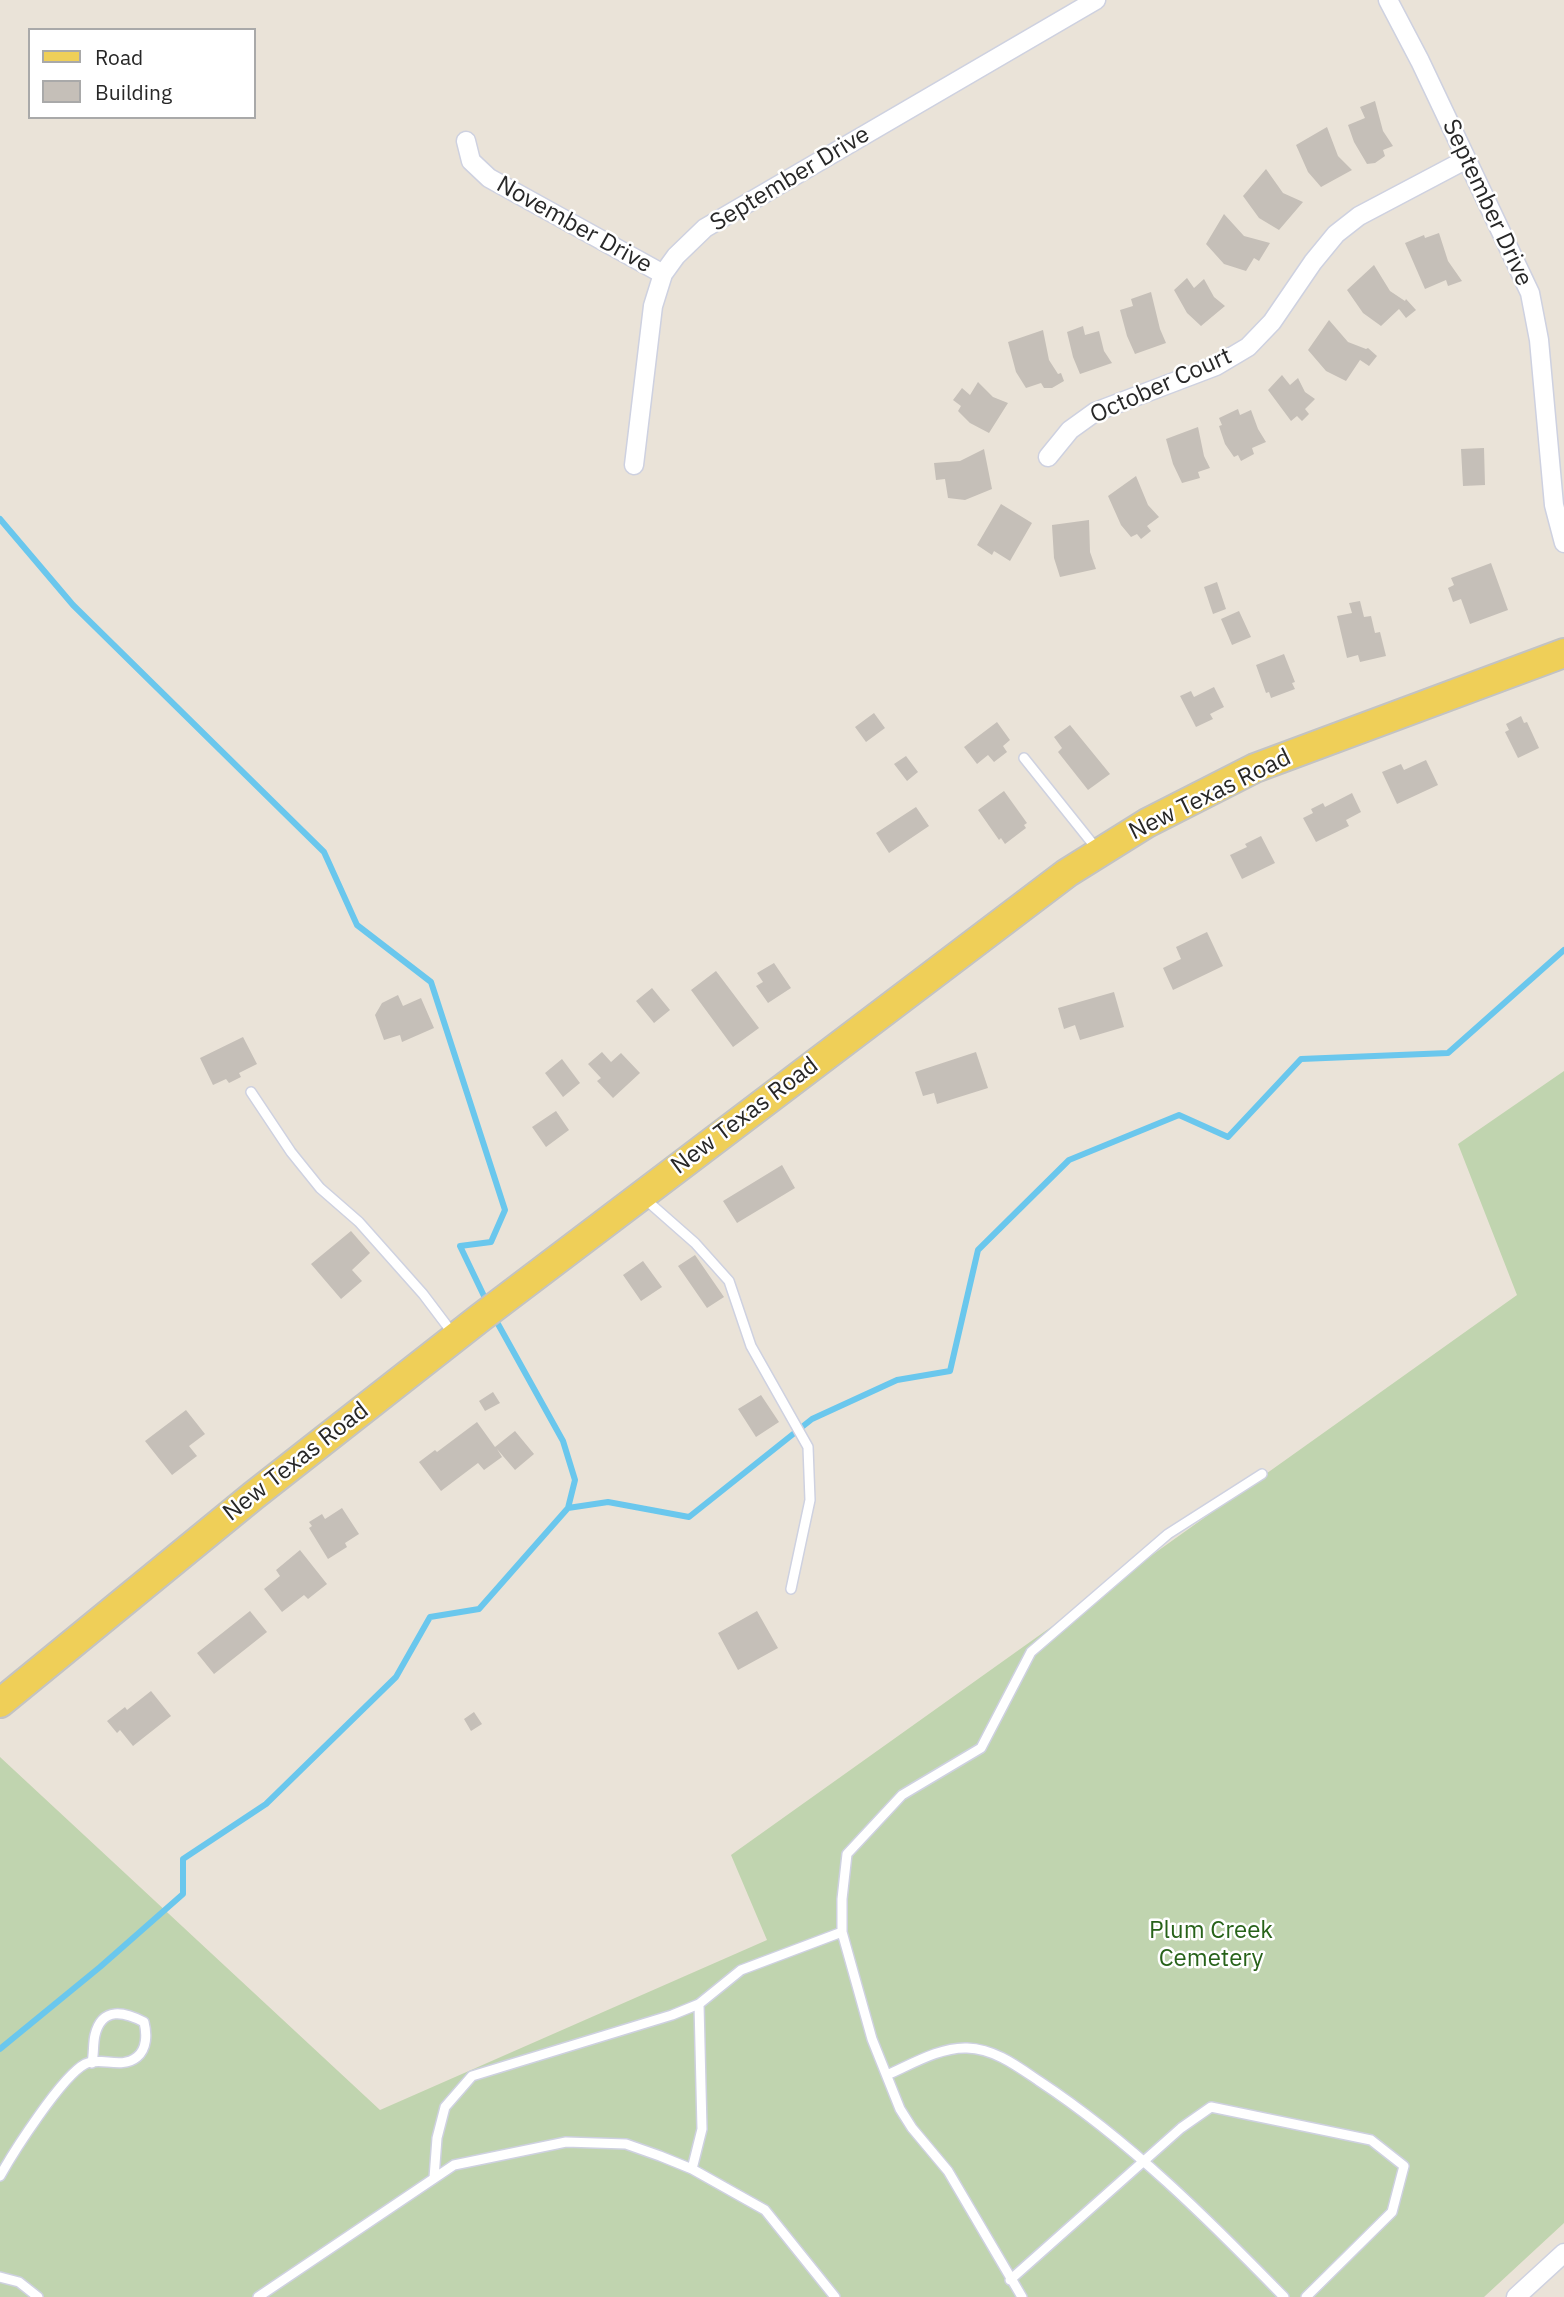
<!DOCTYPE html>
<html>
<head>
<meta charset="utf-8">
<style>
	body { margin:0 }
	#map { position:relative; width:1564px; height:2297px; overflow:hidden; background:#eae3d8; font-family:"IBM Plex Sans",sans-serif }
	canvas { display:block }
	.legend { position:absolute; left:28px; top:28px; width:228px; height:91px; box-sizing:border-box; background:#fff; border:2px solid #a9a9a9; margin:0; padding:9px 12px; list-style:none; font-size:21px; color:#272727 }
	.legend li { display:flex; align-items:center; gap:14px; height:35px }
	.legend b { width:35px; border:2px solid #a9a9a9 }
</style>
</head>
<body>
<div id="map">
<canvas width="1564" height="2297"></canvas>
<ul class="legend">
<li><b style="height:9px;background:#efcf58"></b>Road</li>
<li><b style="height:19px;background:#c5bfb8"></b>Building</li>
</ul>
</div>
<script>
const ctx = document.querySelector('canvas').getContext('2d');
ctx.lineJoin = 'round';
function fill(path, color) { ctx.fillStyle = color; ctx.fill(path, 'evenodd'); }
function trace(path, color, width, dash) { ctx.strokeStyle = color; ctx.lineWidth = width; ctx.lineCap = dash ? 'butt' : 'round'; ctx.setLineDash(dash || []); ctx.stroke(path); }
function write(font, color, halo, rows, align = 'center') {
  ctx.font = font + ' "IBM Plex Sans",sans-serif'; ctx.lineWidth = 5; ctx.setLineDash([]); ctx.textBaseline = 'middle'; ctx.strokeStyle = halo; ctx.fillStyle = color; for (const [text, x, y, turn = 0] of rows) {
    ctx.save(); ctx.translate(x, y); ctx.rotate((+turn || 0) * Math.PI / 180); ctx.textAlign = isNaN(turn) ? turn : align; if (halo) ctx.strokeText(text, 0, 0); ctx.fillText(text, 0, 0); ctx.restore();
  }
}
fill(new Path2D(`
	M1564,1071V2223L1484,2297H0V1757L380,2110L767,1940L731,1855L1517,1295L1458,1144Z`), '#c0d4af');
trace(new Path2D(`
	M0,519L73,605L324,852L357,925L431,982L505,1210L491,1242L460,1246L484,1296
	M568,1508L608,1502L689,1517L812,1419L897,1380L950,1371L978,1250L1069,1160L1179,1115L1228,1137L1301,1059L1448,1053L1564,950
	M0,2049L100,1967L183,1894V1859L266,1804L396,1677L430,1617L479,1609L568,1508L575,1480L563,1441L498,1324`), '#6ac7ed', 6);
fill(new Path2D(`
	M1375,101L1383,131L1393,146L1383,150L1385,156L1375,163L1367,164L1354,142L1348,125L1365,118L1360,107Z
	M1327,127L1338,156L1352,170L1321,187L1308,172L1296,145Z
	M1266,169L1283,193L1303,202L1279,230L1259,218L1243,196Z
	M1224,214L1244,236L1270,243L1259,261L1254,258L1246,271L1224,264L1206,244Z
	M1439,233L1448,261L1462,281L1448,286L1446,280L1425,289L1405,243L1424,235L1425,238Z
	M1374,265L1390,291L1405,301L1406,299L1416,310L1406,318L1399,309L1381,326L1363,313L1347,290Z
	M1187,278L1194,288L1204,279L1214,297L1225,306L1201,326L1187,313L1174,290Z
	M1151,292L1160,329L1166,343L1135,354L1127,336L1120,310L1133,306L1131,299Z
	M1329,320L1348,342L1366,349L1368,348L1377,356L1369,366L1360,360L1346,381L1326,371L1308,350Z
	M1083,326L1085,335L1099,331L1104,351L1112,363L1080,374L1073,357L1067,332Z
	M1043,330L1049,360L1058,374L1061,373L1064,381L1052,388H1044L1041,383L1026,388L1016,372L1008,342Z
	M1282,375L1290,385L1298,378L1305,392L1315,399L1305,409L1309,414L1302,421L1297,416L1291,421L1268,390Z
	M978,382L993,397L1008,403L989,433L970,423L958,411L961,406L953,400L962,388L970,395Z
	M1238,409L1240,415L1251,410L1258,429L1266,442L1252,448L1254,454L1241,461L1238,455L1234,457L1225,444L1219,426L1222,425L1219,418Z
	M1198,427L1204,456L1210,468L1198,472L1200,478L1182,483L1173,464L1166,439Z
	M1484,448L1485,485L1463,486L1461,449Z
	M984,449L992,489L965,500L948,498L945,479L936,480L934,463L960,461Z
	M1136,476L1148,505L1159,517L1147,526L1151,531L1141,539L1137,534L1131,537L1121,525L1108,496Z
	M1001,504L1032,523L1010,561L994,551L992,555L977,545Z
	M1089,520L1090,552L1096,569L1060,577L1054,558L1052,525Z
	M1491,563L1508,610L1470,624L1461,599L1453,602L1448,588L1454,585L1451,578Z
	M1217,582L1226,609L1213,614L1204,587Z
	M1360,601L1364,617L1371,616L1375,633L1380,632L1386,656L1360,662L1358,655L1347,658L1337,616L1352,613L1349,603Z
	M1239,611L1251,637L1232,645L1221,619Z
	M1284,654L1295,682L1292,683L1295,689L1271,698L1269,692L1266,693L1256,665Z
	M1214,687L1224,707L1210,714L1213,719L1196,727L1180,696L1191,691L1194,697Z
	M874,713L885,728L866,742L855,727Z
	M1521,716L1524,723L1527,722L1539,748L1518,758L1505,732L1509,730L1506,724Z
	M997,722L1010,740L1003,746L1007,752L994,762L988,755L977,764L964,747Z
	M1070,725L1110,774L1088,790L1058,752L1062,748L1054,737Z
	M906,756L918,772L907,781L894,764Z
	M1426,760L1438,785L1397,804L1382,772L1401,764L1404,770Z
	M1004,791L1027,823L1024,825L1026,828L1005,844L1001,838L999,840L978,810Z
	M1352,793L1361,812L1346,820L1349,826L1316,842L1303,818L1313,813L1311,809L1323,803L1325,807Z
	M916,807L929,826L889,853L876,833Z
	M1261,836L1275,863L1242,879L1230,855L1247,847L1245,844Z
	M1207,932L1223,966L1173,990L1163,968L1181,959L1176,947Z
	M774,963L791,988L768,1003L756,986L763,982L757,973Z
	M716,971L759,1028L733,1047L691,990Z
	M652,988L670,1010L654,1023L636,1001Z
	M1114,992L1124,1027L1080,1040L1075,1025L1064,1029L1058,1008Z
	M398,995L403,1006L421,998L434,1028L402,1042L400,1035L384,1040L375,1015L382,1003Z
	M243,1037L257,1064L239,1073L241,1077L229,1083L226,1079L213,1085L200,1058Z
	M602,1052L611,1062L621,1053L640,1073L613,1098L597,1081L601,1078L588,1064Z
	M976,1052L988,1088L937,1104L934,1093L923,1096L915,1072Z
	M562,1059L580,1083L563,1097L545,1073Z
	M556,1111L569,1130L546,1147L532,1127Z
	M782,1165L795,1188L737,1223L723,1201Z
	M351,1231L370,1253L352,1270L362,1281L341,1299L311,1264Z
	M695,1255L724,1297L707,1308L678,1266Z
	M643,1261L662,1287L641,1301L623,1275Z
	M493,1392L500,1403L485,1411L479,1401Z
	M761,1395L779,1422L756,1437L738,1409Z
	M186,1410L205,1434L189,1446L197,1456L172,1475L145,1441Z
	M477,1422L495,1447L515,1431L534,1454L515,1470L497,1449L502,1457L484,1470L478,1463L441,1491L419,1462L435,1450L437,1452Z
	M342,1508L359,1534L345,1543L347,1547L328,1559L309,1528L312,1526L309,1522L322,1514L325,1519Z
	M300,1550L327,1584L308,1599L304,1595L282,1612L264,1589L280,1576L276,1570Z
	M250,1611L267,1632L214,1674L197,1653Z
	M757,1611L778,1648L738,1670L718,1633Z
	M151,1691L171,1716L133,1746L120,1730L117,1733L107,1721L125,1707L127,1710Z
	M474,1712L482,1724L471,1731L464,1719Z`), '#c5bfb8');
const service = new Path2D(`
	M1024,758L1096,848
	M251,1092L291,1152L320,1188L359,1222L423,1294L454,1335
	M645,1199L695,1243L729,1281L751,1346L808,1447L810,1500L791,1589
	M887,2075C912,2064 940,2047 967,2048C995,2049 1017,2066 1039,2081C1130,2141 1208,2219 1284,2297
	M692,2169L702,2129L699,2004
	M0,2176C14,2151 62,2076 85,2064C100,2056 121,2070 137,2057C147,2049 147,2034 144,2022C125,2012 102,2006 95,2035C93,2043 94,2053 92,2063
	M434,2178L437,2138L445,2107L472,2076L672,2015L699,2004L741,1970L842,1932
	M0,2277L19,2282L38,2297
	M1010,2280L1181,2128L1211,2107L1371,2140L1404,2166L1392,2212L1306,2297
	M258,2297L454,2165L566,2142L626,2144L660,2156L692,2169L765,2210L835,2297
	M1022,2297L948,2171L912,2128L900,2109L872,2039L842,1932V1899L847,1854L902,1795L981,1748L1031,1652L1168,1534L1262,1474`);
const minor = new Path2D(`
	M1388,0L1420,61L1530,293L1539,340L1554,505L1564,543
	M466,141L471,161L489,178L663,274
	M1048,457L1070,430L1095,412L1216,366L1248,347L1272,322L1313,262L1336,234L1359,216L1465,160
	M634,465L653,306L663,274L676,256L705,228L1096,0
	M1516,2297L1564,2253`);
const primary = new Path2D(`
	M0,1703L253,1496L480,1318L1067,873L1147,823L1255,768L1564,653`);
trace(service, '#ced1e0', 12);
trace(minor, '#ced1e0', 21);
trace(primary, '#c3c3c3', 32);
trace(service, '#fff', 9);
trace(minor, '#fff', 18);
trace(primary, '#efcf58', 28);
write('24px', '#272727', '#fff', [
	["September Drive",790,179,-31],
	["September Drive",1487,203,65],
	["November Drive",574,225,29],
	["October Court",1161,386,-24],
	["New Texas Road",1210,795,-26],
	["New Texas Road",745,1116,-37],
	["New Texas Road",296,1462,-38]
]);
write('24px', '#276219', '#fff', [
	["Plum Creek",1211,1931],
	["Cemetery",1211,1959]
]);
</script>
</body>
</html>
